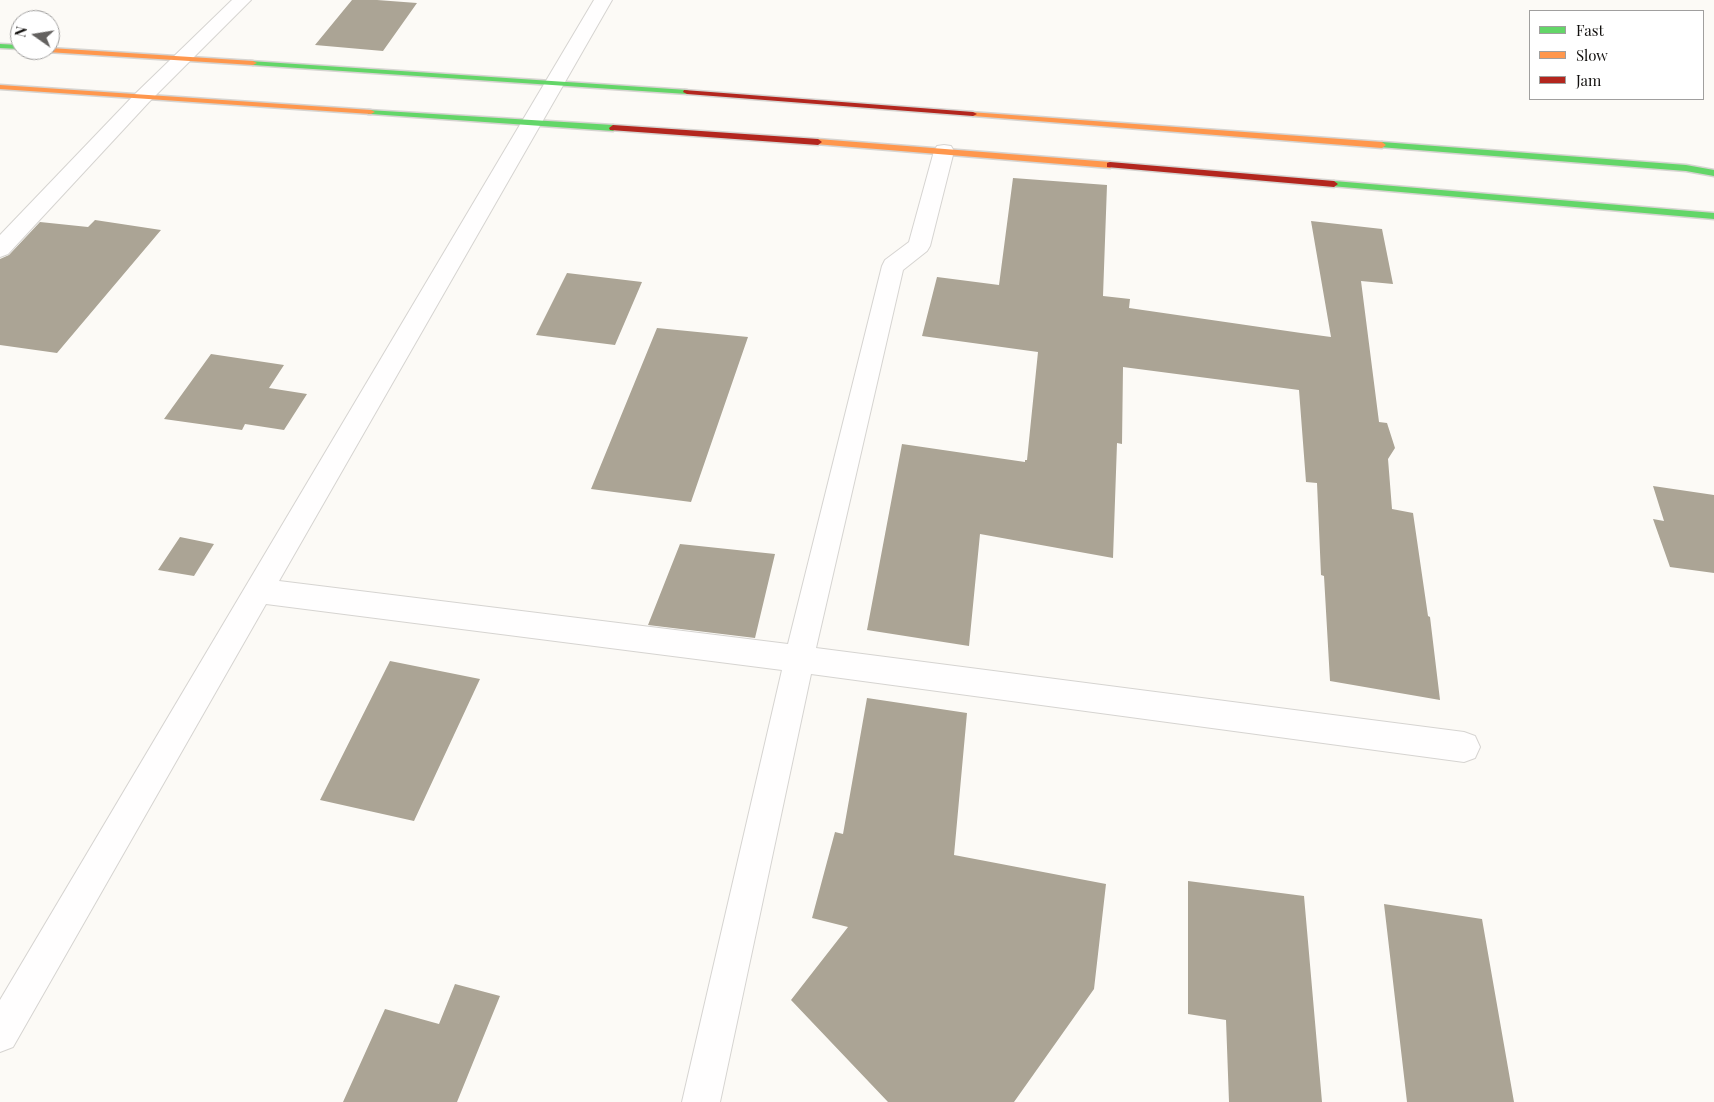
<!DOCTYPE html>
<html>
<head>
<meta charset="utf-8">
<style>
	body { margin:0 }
	#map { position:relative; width:1714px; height:1102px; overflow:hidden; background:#fcfaf6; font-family:"Playfair Display",serif }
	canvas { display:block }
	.legend { position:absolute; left:1529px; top:10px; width:175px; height:90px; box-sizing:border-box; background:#fff; border:1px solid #a09f9e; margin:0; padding:6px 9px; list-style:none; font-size:15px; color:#110f0d }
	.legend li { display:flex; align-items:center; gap:10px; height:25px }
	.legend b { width:25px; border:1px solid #a09f9e }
	.north { position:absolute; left:10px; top:10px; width:50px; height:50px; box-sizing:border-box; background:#fff; border:1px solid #a09f9e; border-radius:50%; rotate:283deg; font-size:14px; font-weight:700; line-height:20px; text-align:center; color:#110f0d }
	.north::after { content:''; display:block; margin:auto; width:18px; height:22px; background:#63615f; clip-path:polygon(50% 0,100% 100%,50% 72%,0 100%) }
</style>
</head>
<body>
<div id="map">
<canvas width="1714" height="1102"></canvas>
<ul class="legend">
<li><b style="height:6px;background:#63d668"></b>Fast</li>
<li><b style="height:6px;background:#ff974d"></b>Slow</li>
<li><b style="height:6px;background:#b3261e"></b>Jam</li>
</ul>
<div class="north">N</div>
</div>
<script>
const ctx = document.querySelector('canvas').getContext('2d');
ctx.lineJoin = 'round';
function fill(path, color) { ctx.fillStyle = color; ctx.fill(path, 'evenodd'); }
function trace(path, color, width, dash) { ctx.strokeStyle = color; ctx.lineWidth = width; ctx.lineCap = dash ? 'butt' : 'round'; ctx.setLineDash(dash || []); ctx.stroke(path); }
fill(new Path2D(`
	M352,0H377L417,3L383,51L315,45Z
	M1013,178L1107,185L1103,296L1130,299L1129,308L1301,333L1331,337L1311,221L1382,229L1393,284L1361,281L1379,422L1387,423L1395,448L1388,459L1392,509L1413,513L1428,616L1430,617L1440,700L1330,681L1324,576L1321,575L1317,483L1306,482L1299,390L1123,367L1122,444L1117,443L1113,558L980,534L969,646L867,630L902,444L1025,462V460H1027L1038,352L922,336L937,277L999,285Z
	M95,220L161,230L57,353L0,345V259L9,255L40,222L88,227Z
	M567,273L642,282L615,345L536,335Z
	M657,328L748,337L691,502L591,489Z
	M211,354L284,365L269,388L307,394L284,430L245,424L242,430L164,419Z
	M1653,486L1714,495V573L1670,567L1653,519L1664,521Z
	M180,537L214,544L194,576L158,570Z
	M680,544L775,554L755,638L648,625Z
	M390,661L480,679L414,821L320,800Z
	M867,698L967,713L954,855L1106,884L1094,989L1014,1102H888L791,1000L848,927L812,918L835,832L843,834Z
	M1188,881L1304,896L1322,1102H1229L1226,1020L1188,1014Z
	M1384,904L1482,919L1514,1102H1407Z
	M455,984L500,996L457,1102H343L385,1009L439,1024Z`), '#aba495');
const street = new Path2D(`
	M232,0H251L149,102L8,254L0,257V235L135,94Z
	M594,0H612L279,581L788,644L882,266L885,260L909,242L934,151L937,146L944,145L951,146L954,151L930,246L927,251L903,270L816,648L1464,732L1475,736L1480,747L1475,758L1464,762L811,674L720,1102H682L782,670L266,604L13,1047L0,1052V1000Z`);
const fast = new Path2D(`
	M0,44L20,45V49L0,48Z
	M250,61L687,90L691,92L687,94L253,65L249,63Z
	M368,110L613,125L617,128L613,131L371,114H368Z
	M1382,142L1686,165L1714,170V176L1686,171L1379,147L1378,145Z
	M1334,181L1714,213V219L1331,186V182Z`);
const slow = new Path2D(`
	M50,48L253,61L257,63L253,65L47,52L46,50H50Z
	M0,85L371,110L375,112L371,114L0,89Z
	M970,112L1382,142L1386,145L1382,148L973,116L969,114Z
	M818,139L1110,162L1114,165L1110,168L815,144L814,142Z`);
const jam = new Path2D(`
	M684,90L973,112L977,114L973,116L687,94L683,92Z
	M613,125L818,139L822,142L818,145L610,130L609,128Z
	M1110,162L1334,181L1338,184L1334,187L1107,167V163Z`);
trace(street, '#d6d4d1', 2);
trace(fast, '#d6d4d1', 3);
trace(slow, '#d6d4d1', 3);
trace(jam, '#d6d4d1', 3);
fill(street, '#fffefe');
fill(fast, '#63d668');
fill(slow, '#ff974d');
fill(jam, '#b3261e');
</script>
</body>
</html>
